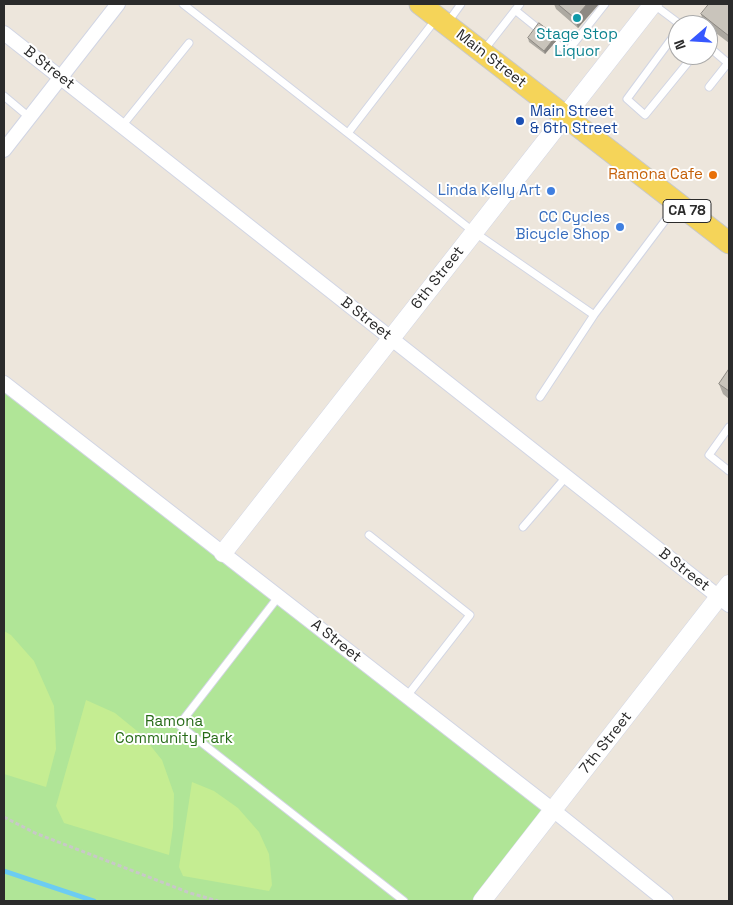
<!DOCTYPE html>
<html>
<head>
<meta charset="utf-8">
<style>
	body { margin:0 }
	#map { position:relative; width:733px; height:905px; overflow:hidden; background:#ede6dc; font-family:"Space Grotesk",sans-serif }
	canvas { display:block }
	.frame { position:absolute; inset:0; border:5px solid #2b2b2b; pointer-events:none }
	.north { position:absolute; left:668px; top:15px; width:50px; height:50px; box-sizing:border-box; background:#fff; border:1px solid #aaa; border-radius:50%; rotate:251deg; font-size:14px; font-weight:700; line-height:20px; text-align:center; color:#2b2b2b }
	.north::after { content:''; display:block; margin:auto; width:18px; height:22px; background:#3758ff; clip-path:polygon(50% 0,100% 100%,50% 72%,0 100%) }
</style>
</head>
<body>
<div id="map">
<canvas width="733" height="905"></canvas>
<div class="frame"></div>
<div class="north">N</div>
</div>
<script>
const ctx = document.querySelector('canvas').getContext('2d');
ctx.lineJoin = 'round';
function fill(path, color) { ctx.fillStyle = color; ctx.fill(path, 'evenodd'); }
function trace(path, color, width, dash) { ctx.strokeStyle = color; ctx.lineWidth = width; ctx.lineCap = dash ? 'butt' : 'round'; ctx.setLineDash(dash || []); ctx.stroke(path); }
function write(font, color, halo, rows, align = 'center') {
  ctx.font = font + ' "Space Grotesk",sans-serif'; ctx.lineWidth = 4; ctx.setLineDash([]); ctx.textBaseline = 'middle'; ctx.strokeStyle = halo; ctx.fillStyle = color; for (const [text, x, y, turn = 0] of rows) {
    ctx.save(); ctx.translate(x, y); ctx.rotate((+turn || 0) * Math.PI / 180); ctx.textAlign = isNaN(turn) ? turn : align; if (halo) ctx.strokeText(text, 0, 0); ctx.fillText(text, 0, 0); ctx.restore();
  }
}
fill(new Path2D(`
	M4,383L553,810L482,901H4Z`), '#b0e597');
fill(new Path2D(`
	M4,631L11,635L34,661L54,706L56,749L46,787L4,774Z
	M86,700L115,713L142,735L162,760L174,794L173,827L169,855L64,823L56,806Z
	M192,782L214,791L238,808L259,832L269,854L272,885L269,891L183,876L179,867Z`), '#c5ed92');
trace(new Path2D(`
	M4,871L94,901`), '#6cccf2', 5);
const service = new Path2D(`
	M183,4L474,232L594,315
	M653,4L681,25
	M515,10L567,52L605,4
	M448,22L461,4
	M678,30L627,99L645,115L694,55
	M708,46L729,64
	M484,50L520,4
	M709,87L728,63
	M4,96L29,117
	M122,126L189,43
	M348,133L436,19
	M540,397L594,315L676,206
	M729,427L709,455L729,471
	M523,527L566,477
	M369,535L470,615L407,696
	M279,596L179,725L404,901`);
const minor = new Path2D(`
	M4,33L729,605
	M4,150L118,4
	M4,383L553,810L666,901`);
const tertiary = new Path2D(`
	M223,553L653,4
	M482,901L729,584`);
const primary = new Path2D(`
	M420,4L729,243`);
trace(service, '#d1d5e4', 9);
trace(minor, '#d1d5e4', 16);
trace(tertiary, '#d1d5e4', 19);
trace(primary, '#c8c8c8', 23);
trace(new Path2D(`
	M4,817L35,833L190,893L218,901`), '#c8c8c8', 3, [4, 2.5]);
trace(service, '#fff', 7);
trace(minor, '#fff', 14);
trace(tertiary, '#fff', 18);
trace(primary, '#f5d459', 21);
fill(new Path2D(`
	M554,4H599L578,28L556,9Z
	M729,4V43L708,27V25L704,24L701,14Z
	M528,38L557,40L545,54L529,42Z
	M729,369V399L723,394L719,384Z`), '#ada9a1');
fill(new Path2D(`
	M587,4H599L578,28L575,18Z
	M556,36L557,40L545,54L544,51Z`), '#8d8983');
const building = new Path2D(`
	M558,4H587L575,18Z
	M709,4H729V36L701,14Z
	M539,23L556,36L544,51L528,38Z
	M729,369V391L719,384Z`);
fill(building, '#c9c4bb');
trace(building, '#8d8983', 1);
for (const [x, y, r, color] of [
	[577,18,5,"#0f9aa8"],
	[520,121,5,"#1a4fb4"],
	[713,175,5,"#e8710a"],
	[551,191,5,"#3f7fe0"],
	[620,227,5,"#3f7fe0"]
]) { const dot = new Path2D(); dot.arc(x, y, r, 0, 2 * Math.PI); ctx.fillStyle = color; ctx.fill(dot); trace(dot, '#fff', 2); }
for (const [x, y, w] of [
	[687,211,48]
]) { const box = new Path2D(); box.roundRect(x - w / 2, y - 11.5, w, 23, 4); ctx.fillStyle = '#fff'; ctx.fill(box); trace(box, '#2b2b2b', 1); }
write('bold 14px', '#2b2b2b', null, [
	["CA 78",687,211]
]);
write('15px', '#0d838f', '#fff', [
	["Stage Stop",577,35],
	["Liquor",577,52]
]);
write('15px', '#2b2b2b', '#fff', [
	["Main Street",491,59,38],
	["B Street",49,68,38],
	["6th Street",438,278,-52],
	["B Street",366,319,38],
	["B Street",684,570,38],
	["A Street",336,641,38],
	["7th Street",606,743,-52]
]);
write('15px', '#164399', '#fff', [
	["Main Street",530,112],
	["& 6th Street",530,129]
], 'left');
write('15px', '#c56008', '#fff', [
	["Ramona Cafe",703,175]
], 'right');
write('15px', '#366cbe', '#fff', [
	["Linda Kelly Art",541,191],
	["CC Cycles",610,218],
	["Bicycle Shop",610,235]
], 'right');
write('15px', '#276b18', '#fff', [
	["Ramona",174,722],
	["Community Park",174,739]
]);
</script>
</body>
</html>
